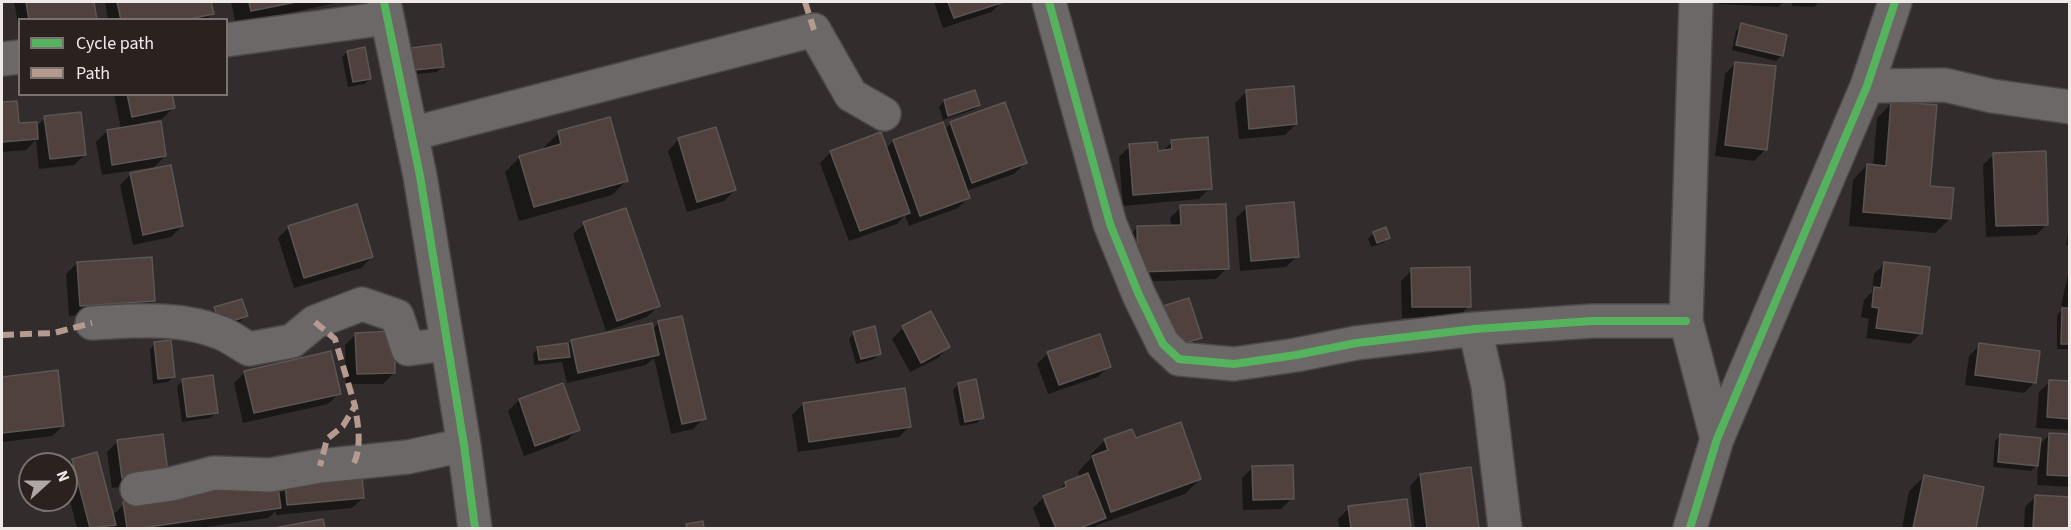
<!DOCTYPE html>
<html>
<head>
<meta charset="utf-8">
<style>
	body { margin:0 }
	#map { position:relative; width:2071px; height:530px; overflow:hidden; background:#322d2c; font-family:"Source Sans 3",sans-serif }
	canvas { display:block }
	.frame { position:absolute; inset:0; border:3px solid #efe9e7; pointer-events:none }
	.legend { position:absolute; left:18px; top:18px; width:210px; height:78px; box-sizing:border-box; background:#2b221f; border:2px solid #79726f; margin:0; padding:8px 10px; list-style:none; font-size:18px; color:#efe9e7 }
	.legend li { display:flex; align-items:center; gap:12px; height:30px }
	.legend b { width:30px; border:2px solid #79726f }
	.north { position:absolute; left:18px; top:452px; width:60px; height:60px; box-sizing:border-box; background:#2b221f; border:2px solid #79726f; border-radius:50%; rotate:69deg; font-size:16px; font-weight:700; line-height:24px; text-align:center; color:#efe9e7 }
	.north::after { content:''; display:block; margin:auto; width:21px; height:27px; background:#ada7a6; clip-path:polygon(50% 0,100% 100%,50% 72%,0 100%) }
</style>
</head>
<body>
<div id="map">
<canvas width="2071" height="530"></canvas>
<div class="frame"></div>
<ul class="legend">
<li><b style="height:8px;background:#56b35d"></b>Cycle path</li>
<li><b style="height:8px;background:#b69a8f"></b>Path</li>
</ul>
<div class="north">N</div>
</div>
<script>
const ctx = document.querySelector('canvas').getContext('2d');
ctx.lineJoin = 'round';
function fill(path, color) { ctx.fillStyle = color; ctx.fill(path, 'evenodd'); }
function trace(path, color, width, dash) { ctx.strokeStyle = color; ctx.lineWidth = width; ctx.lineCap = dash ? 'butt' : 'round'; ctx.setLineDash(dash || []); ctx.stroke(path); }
fill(new Path2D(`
	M14,2H92L95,20H20V34Z
	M105,2H210L212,14L206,20H108Z
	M231,2H339L236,25Z
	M934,2H1002L991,12L943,28Z
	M1719,2H1784L1778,7L1719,4Z
	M1792,2H1819L1814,7L1792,6Z
	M1742,25L1781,56L1776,61L1732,50L1736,31Z
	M412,49L442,67L437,72L409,75L406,55Z
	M347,52L370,79L364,84L348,87L342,57Z
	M1736,63L1765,150L1754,161L1715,156L1725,74Z
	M1246,92L1296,124L1285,135L1239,139L1235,103Z
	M114,94H170L173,108L162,119L141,123L165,156L154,167L102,175L96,142L107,131L121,129Z
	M944,101L979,105L973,110L943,120L939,107Z
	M16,102L18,125L36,127L45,118L85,155L74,165L39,169L36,140L26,150L2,152V103Z
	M1892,103L1929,188L1950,219L1935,233L1849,226L1853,180L1867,165L1873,166L1877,118Z
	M951,123L1025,163L1014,174L966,191L969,197L958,208L909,226L905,215L897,224L849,241L820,163L831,152L885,150L893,141L944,130Z
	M715,128L735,190L724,201L687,212L668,151L678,140Z
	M559,133L627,180L612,195L519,221L505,172L520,157L545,150L544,147Z
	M1172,142L1210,188L1199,199L1123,206L1119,157L1130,146L1162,152Z
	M1994,154L2047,224L2036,235L1986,237L1983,165Z
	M131,174L182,226L171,237L133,245L120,185Z
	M1181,207L1227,268L1216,279L1128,282L1126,238L1137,228L1171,226L1170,218Z
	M1247,207L1297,256L1286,267L1240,271L1236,218Z
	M2070,220V245H2066Z
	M584,224L658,306L647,317L606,331L573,234Z
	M289,227L372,257L361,268L294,288L278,238Z
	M1374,233L1388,237L1383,243L1371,247L1368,239Z
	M77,263L154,300L143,311L69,316L66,274Z
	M1885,263L1921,333L1910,344L1866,338L1869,319L1861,317L1864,300L1872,292L1874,274Z
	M2070,265V349H2057V315L2065,307L2061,306Z
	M1412,270L1469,306L1458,317L1402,318L1401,281Z
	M1188,300L1200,337L1194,343L1170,351Z
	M215,308L246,316L241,321L215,330L210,314Z
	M659,322L704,418L693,429L671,434L654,358L646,365L567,383L562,362L534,365L533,354L538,348L652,330Z
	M903,328L948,347L938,358L910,372L892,339Z
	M854,333L880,353L874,359L856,364L849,339Z
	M356,334L394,373L383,384H346L345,345Z
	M155,343L173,377L168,382L153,384L150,349Z
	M1980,345L2035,382L2024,393L1965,385L1969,356Z
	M1048,353L1109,366L1098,377L1048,394L1037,364Z
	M56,372L63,426L52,436L2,442V378Z
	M245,372L339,393L328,404L243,423L234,383Z
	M183,381L216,413L210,418L182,422L177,386Z
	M2050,382L2070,383V430L2036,428L2039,392Z
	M959,384L982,417L977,423L960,426L953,390Z
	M562,385L578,429L567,440L524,456L508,411L519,400Z
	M803,404L910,426L899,437L798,452L792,415Z
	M2049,435L2070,436V487L2037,485L2038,464L2031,471L1993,467L1995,441L2001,436L2038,446Z
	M1105,440H1135L1200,479L1185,494L1097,525L1094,528H1058L1047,501H1043L1055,528H1041L1033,508L1044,497L1057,492L1065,483L1080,478L1078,472L1091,458L1090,455Z
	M118,441L155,482L112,488L107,452Z
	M73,460L112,516L124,504L277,492L285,484L363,498L352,508L276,515V511L268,518L200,528H115V524L110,528H77L66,486V467Z
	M1253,467L1292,498L1281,509L1243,510L1242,478Z
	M1470,469L1478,528H1415L1410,486L1420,475Z
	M1924,477L1982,488L1974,528H1902L1909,491Z
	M2036,496L2070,498V528H2024L2025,507Z
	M1406,501L1409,528H1339L1338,519L1349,508Z
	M322,521L323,528H282Z`), '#0007');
const building = new Path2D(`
	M26,2H94L97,20H29Z
	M117,2H211L214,14L184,20H121Z
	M249,2H296L251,11Z
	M948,2H1004L954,18Z
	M1741,23L1787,35L1783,56L1736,45Z
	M441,44L444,67L414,70L411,48Z
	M365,47L371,79L353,82L347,51Z
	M1735,62L1776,66L1767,150L1725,145Z
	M1294,86L1297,124L1249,129L1246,90Z
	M975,90L980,105L948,116L944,100Z
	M127,94H172L175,108L132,117Z
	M17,101L19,123L37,122L38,139L2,142V102Z
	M1891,101L1937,105L1930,186L1954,188L1951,219L1863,212L1867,164L1886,166Z
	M1005,102L1027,163L972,183L950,122Z
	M81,112L86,155L50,159L44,116Z
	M610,117L628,181L534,207L519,156L561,144L558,131Z
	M161,121L166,156L112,165L107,130Z
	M943,122L970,198L920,216L893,140Z
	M716,127L736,190L697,202L678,138Z
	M881,132L910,213L860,231L830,151Z
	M1208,137L1212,189L1133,195L1129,144L1157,142L1158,151L1172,149L1171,140Z
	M2046,151L2048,225L1996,226L1993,153Z
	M171,165L183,226L143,235L130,173Z
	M1294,202L1299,257L1251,261L1246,206Z
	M357,204L373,257L304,278L288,226Z
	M1226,204L1229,269L1138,272L1137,226L1181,225L1180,205Z
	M626,208L660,306L617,321L583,222Z
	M1386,227L1390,238L1377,243L1373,232Z
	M152,257L155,301L80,306L77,262Z
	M1884,262L1930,267L1922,334L1876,328L1879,308L1872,307L1874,287L1881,288Z
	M1470,267L1471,307H1412L1411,268Z
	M1189,298L1202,338L1175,346L1163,306Z
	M242,299L248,316L220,325L214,307Z
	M2062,308H2070V344H2061Z
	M931,311L950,347L921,363L902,326Z
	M682,316L706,419L682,424L658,321Z
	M652,323L659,355L578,373L571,340Z
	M875,326L881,354L861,359L853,332Z
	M394,331L395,373L357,374L355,333Z
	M1100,334L1111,367L1059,385L1047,352Z
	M171,340L175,377L158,379L154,342Z
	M568,343L570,357L539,360L537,347Z
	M1979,343L2040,351L2036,383L1975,375Z
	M331,351L341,394L254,413L244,371Z
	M58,370L64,426L2,433V377Z
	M213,375L218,413L187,417L182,379Z
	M976,379L984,418L965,422L958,383Z
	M2049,380L2070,381V419L2047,417Z
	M563,383L580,430L535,446L519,399Z
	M905,388L911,427L809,442L803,403Z
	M1181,422L1201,479L1111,512L1092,456L1108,450L1104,439L1132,429L1136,438Z
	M2049,433L2070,434V476L2047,475Z
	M163,434L168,472L122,478L117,440Z
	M2000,434L2041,438L2038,466L1998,462Z
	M97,452L116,525L90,528L72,459Z
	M1293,465L1294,499L1253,500L1252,466Z
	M1471,467L1479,528H1427L1420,474Z
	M1088,473L1106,518L1080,528H1056L1043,496L1066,487L1065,482Z
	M1924,475L1984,487L1976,528H1913Z
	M362,476L364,498L287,505L285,482Z
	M277,480L281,508L141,528H127L123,502Z
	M2035,495L2070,497V528H2033Z
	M1407,499L1411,528H1351L1348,506Z
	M323,519L325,528H274Z
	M703,521L704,528H687L686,524Z`);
fill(building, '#50413c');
trace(building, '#5b5655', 1.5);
const minor = new Path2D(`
	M384,2L420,176L464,445L475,528
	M1049,2L1110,224L1139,295L1163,344L1179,359L1234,364L1296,355L1356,343L1475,329L1592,321H1686
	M1696,2L1686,321L1717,439
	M226,40L387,18
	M2,59L20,57
	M1867,86L1945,85L1992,96L2070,107
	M411,134L814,30L851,95L884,114
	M92,323C134,321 181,316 221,333C231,337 240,344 249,349L292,341L315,322L362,304L397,316L408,349L447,344
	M1475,329L1488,386L1505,528
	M137,489L171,484L214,473L270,475L320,466L408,457L464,445
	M1690,528L1717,439L1867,86L1895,2`);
trace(minor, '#4d4848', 36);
trace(minor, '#6c6867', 33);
trace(new Path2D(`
	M805,2L814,30
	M315,322L335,339L355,406L343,426L327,439L320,466
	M2,335L54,333L92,323
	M354,463C362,446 358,425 355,406`), '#b69a8f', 6, [12, 6]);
trace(new Path2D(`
	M384,2L420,176L464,445L475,528
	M1049,2L1110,224L1139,295L1163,344L1179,359L1234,364L1296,355L1356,343L1475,329L1592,321H1686
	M1690,528L1717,439L1867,86L1895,2`), '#56b35d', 8);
</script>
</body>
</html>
